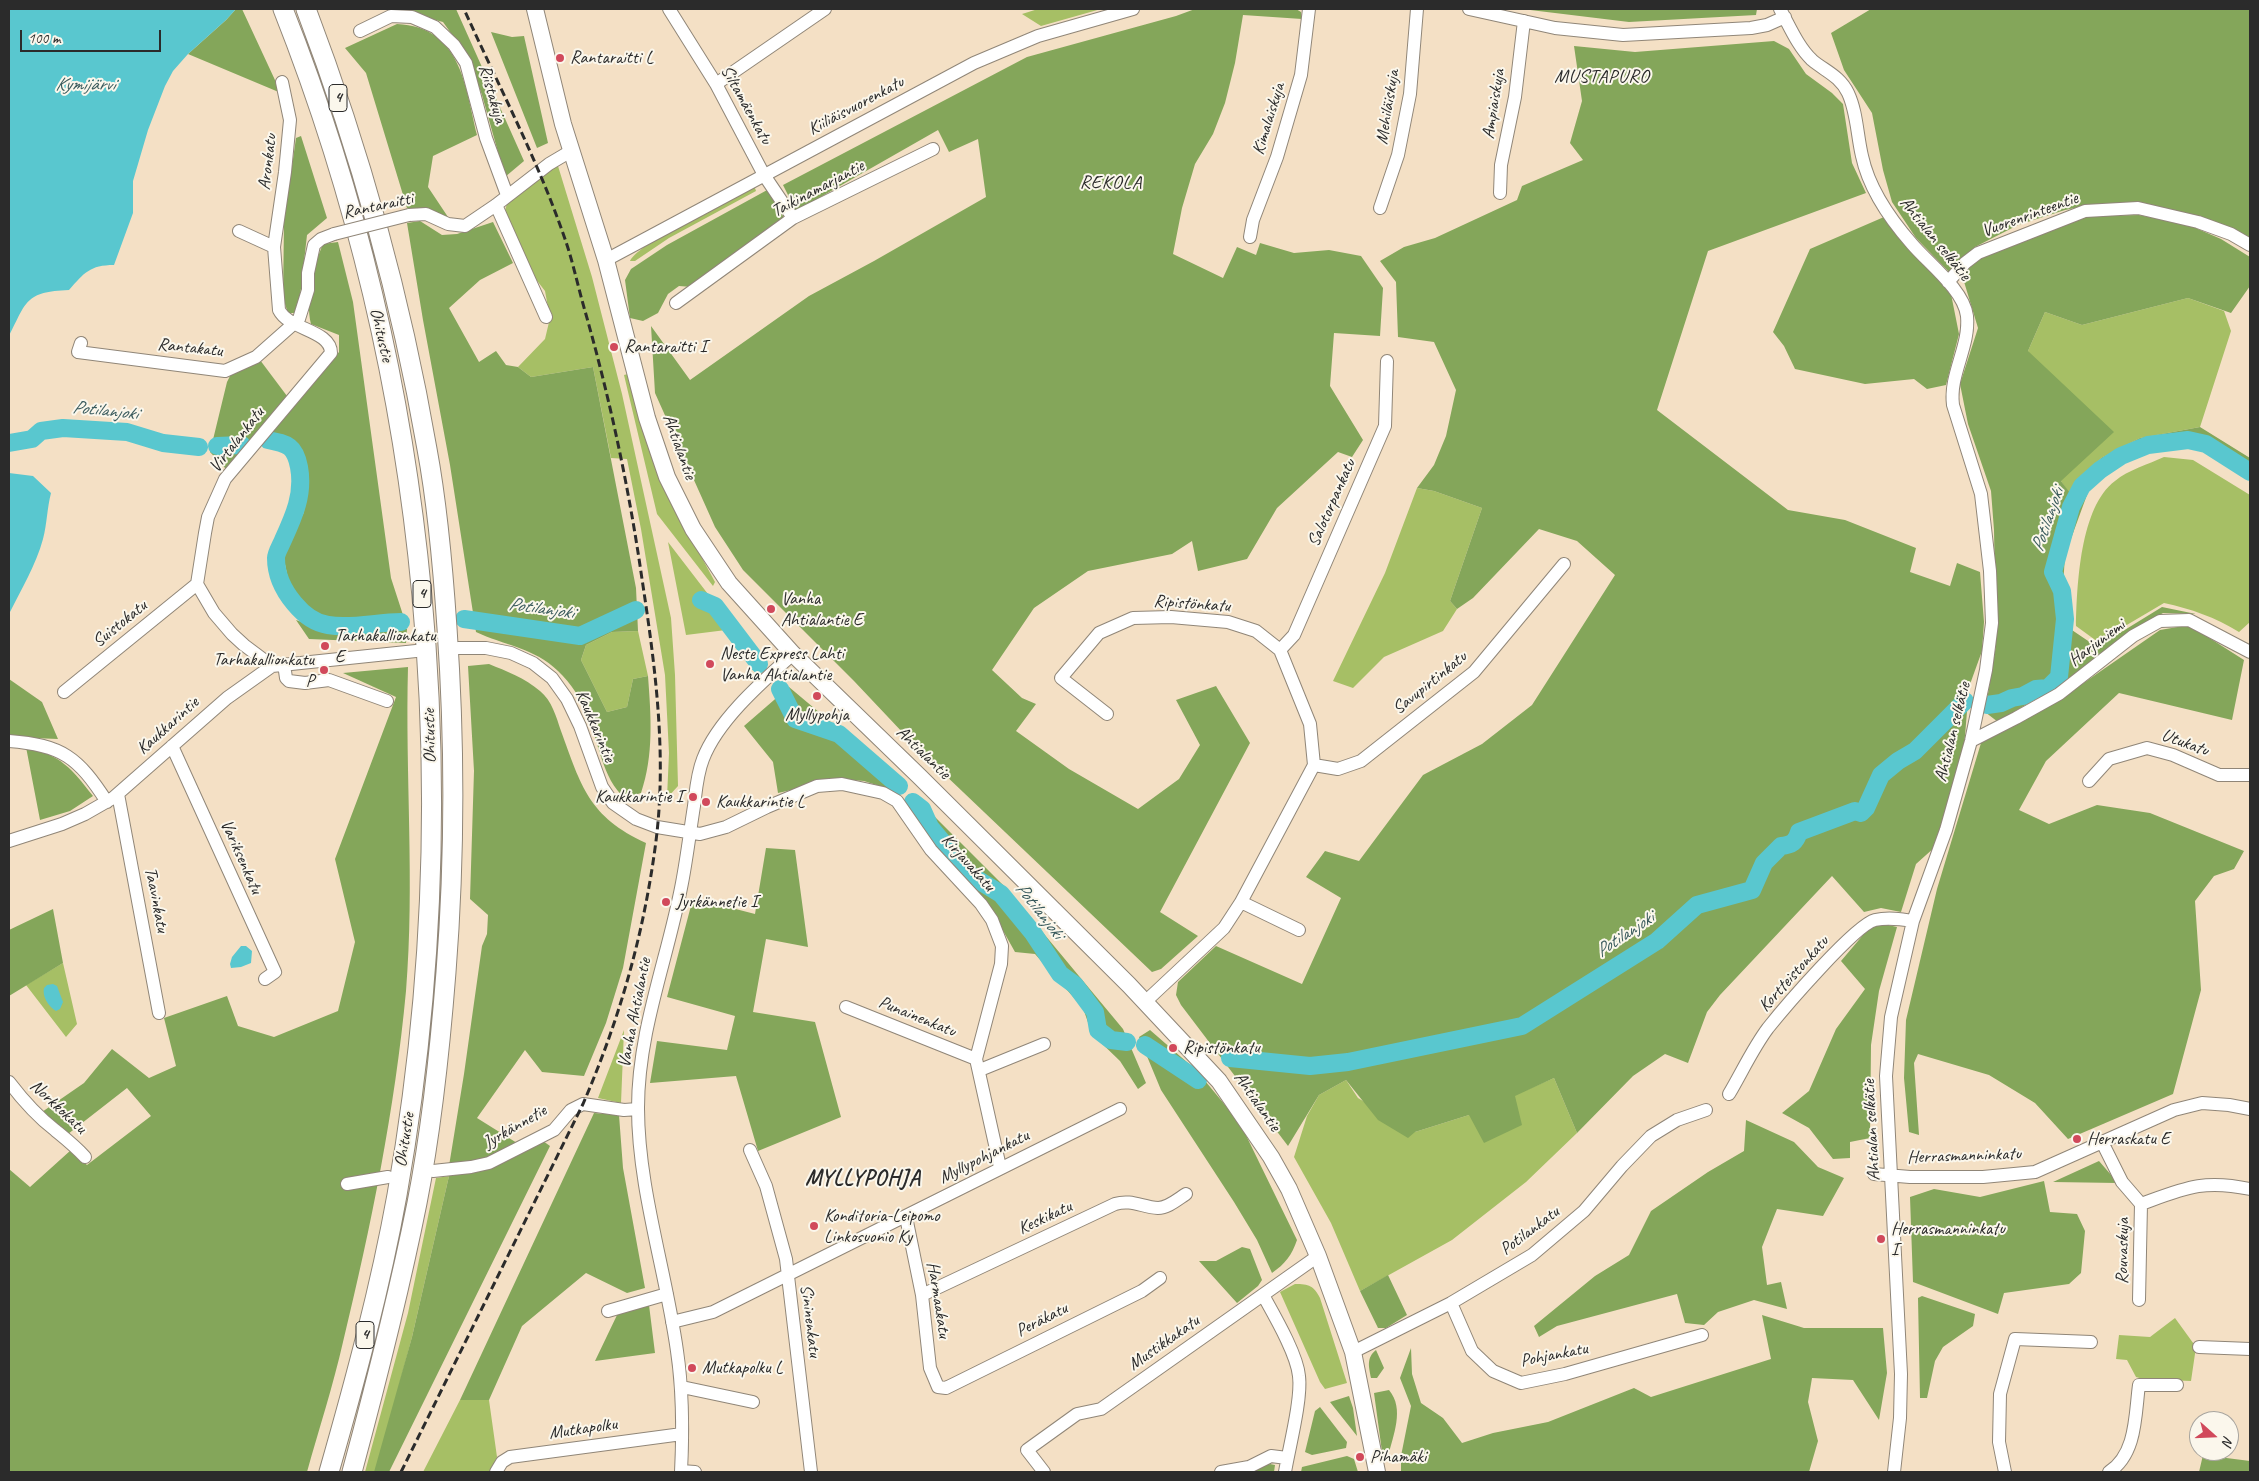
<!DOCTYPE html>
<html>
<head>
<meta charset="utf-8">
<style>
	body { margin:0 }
	#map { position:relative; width:2259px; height:1481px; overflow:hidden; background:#f4e0c5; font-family:Caveat,sans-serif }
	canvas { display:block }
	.frame { position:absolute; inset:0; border:10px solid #2b2b2b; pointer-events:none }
	.north { position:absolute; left:2189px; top:1411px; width:50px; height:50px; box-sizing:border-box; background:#fbf7ec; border:1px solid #a8a59f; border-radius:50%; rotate:110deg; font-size:14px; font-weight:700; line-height:20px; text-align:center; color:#2b2b2b }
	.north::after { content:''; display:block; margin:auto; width:18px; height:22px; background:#d1495b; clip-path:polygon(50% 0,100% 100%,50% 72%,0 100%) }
	.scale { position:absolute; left:20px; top:30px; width:141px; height:22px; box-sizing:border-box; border:2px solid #2b2b2b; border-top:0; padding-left:6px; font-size:15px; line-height:18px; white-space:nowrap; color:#2b2b2b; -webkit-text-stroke:4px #fbf7ec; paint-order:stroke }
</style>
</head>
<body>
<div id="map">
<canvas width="2259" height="1481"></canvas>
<div class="frame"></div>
<div class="north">N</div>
<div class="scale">100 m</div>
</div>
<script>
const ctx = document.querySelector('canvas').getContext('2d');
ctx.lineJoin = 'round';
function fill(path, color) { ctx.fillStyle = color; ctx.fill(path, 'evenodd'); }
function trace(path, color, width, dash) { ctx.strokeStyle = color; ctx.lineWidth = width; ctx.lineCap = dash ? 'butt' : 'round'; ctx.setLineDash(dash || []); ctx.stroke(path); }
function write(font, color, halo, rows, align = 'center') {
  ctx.font = font + ' Caveat,sans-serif'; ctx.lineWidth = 4; ctx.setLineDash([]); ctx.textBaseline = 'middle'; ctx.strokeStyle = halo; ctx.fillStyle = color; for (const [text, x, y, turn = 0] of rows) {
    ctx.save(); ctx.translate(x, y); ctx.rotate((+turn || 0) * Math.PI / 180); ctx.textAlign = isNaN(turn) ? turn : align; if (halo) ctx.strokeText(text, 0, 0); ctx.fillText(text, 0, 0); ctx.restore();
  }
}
fill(new Path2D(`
	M1038,9H1101L1041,26L1022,14Z
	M554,166H558L592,277L622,394L671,618L675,675L678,786L667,798L669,753L665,675L641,529L627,459L611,458L593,367L531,377L518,367L545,339L550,318L545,291L535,278L503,216L507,204Z
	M754,185L756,191L669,238L635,261H630C641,241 729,199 754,185Z
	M2188,298L2224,311L2231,331L2200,427L2140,438L2101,458L2069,493L2061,481L2028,351L2045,312L2082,325Z
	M628,374L667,493L715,582L713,586L657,514L624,375Z
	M2164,457L2193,460L2250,495V622L2239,632C2215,617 2191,609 2164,603L2098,642L2076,626C2077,585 2080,507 2115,481C2128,470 2149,464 2164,457Z
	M1417,488L1434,491L1482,508L1450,601L1457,609L1443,631L1384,657L1353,688L1333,681L1385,573Z
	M668,542L711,598L726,630L686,635Z
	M638,631L648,676L633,679L627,707L607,712L581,660L586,645L612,632Z
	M63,963L77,1024L66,1037L26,985Z
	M624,1030L621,1103L598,1098Z
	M1554,1078L1577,1133L1526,1182L1452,1240L1360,1291L1331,1223L1294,1157L1307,1116L1319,1095L1346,1080L1358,1098L1415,1132L1469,1115Z
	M449,1176L412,1337L376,1472H365L408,1313L436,1178Z
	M1295,1284C1309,1284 1314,1286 1320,1298L1347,1383L1325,1389L1320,1382L1280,1292Z
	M2175,1318L2196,1347L2191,1381L2143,1379L2136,1377L2127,1360L2116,1359L2119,1335L2150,1337Z
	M460,1400H489L497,1457L490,1472H423Z`), '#a6bf65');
fill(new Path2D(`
	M236,9H242L281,93L188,54L226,20Z
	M394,9H456L524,161L505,177L482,95L468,57L443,22Z
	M1195,9H1296L1301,12L1302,19L1243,15L1235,63L1225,103L1213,134L1195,164L1182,208L1173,254L1223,278L1237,247L1256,255L1260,243L1294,253L1329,250L1361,256L1383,288L1380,336L1334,333L1330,386L1363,440L1352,457L1338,452L1277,508L1247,559L1198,571L1192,541L1172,554L1088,571L1034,608L992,670L1022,698L1036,704L1016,731L1069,769L1138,809L1179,779L1200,745L1176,700L1216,686L1250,743L1160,912L1198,936L1161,969L1152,972L921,752L854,681L743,570L715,527L655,393L651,326L690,380L809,296L874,261L986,197L978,139L949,152L938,130L796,211L783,185L1027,57L1176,16Z
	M1522,9H1757L1756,15L1629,22Z
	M1871,9H2250V248L2196,219L2089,205L2065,210L2018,225L1975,247L1951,274L1916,238L1892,202L1883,170L1872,113L1844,70L1831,33Z
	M397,24C461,27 465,85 477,135L433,156L428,187L448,217L429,210L407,208L366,73L345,48Z
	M491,32L512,37L524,36L548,143L537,148Z
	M1774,41L1789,49L1806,74L1832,93L1843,104L1852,163L1866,193L1708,251L1657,410L1788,510L1845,520L1916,548L1910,572L1950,586L1957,563L1980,572L1984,622L1982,651L1969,687L1964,748L1935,847L1916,864L1901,912L1881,908L1864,912L1832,876L1720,995L1707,1012L1688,1063L1665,1054L1633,1076L1577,1133L1554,1078L1515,1096L1522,1125L1484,1143L1469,1115L1415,1132L1408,1138L1378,1120L1346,1080L1319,1095L1288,1146L1181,1005L1176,995L1178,982L1216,946L1302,984L1341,898L1306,877L1325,851L1359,861L1423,775L1482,744L1532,705L1615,575L1577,541L1539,529L1473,598L1457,609L1450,601L1482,508L1434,491L1417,488L1434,465L1446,436L1456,390L1434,342L1398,337L1396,282L1380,261L1404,247L1435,238L1517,200L1522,186L1583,160L1570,143L1582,101L1574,46L1635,52Z
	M301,136L327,218L307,235L299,306L296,313H288L283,298L284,222L296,138Z
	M769,189L783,216V220L692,287L679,286L668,294L658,313L643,321L630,318L625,280L631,269L667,245Z
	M2139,215L2191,226L2221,239L2250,257V286L2231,313L2188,298L2082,325L2045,312L2028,351L2114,432L2061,481L2070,493L2101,458L2140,438L2200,427L2250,458V469L2207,443L2160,442L2095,473L2065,555L2063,587L2066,626L2097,647L2162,607L2196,614L2163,613L2130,632L2096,661L1998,722L1985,712L1996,645L1994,530L1991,491L1968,424L1960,384L1978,328L1962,275L1978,258L2087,216Z
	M1884,217L1951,294L1959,334L1946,385L1927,389L1914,379L1865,384L1795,369L1784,346L1773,332L1810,249Z
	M420,221L442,235L457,234L493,222L513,263L480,280L449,308L479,362L496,351L506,365L518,367L531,377L593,367L636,588L638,631L612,632L586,645L581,660L607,712L627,707L633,679L648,676C651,716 654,755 641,793L625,798C602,779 599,741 587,715C581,699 571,683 558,671C535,648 503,645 476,632L450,465L423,320L407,223Z
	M338,242L353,302L391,578L403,615L325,619L307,610L290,588L283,555L304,512L306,480L296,442L267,436L339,352V335L311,324C305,299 313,267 323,244Z
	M260,360L287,396L226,469L210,452L227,382L232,372Z
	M296,620L333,633L380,629H407L406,643L309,639Z
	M2189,625L2244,660L2232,720L2119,693L2046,761L2019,810L2049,824L2097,805L2150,813L2244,851L2234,869L2214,876L2195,901L2201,990L2173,1094L2068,1139L2035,1103L1989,1075L1918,1054L1914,1063L1919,1135L1909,1132L1904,1078L1906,1020L1937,889L1981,743L2062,698L2160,630Z
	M489,664C506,671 525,678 540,691C552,701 556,716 561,731C581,786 589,817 646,843L623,968L606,1023L584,1076L542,1072L525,1050L477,1118L517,1143L486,1159L449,1166L464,1074L482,946L487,934L488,915L470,899L474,771L468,666Z
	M408,667C405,775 415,883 406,991C395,1109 371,1227 343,1342C333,1386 319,1429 307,1472H9V1169L30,1187L71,1150L87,1165L151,1116L127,1088L68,1134L42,1112L84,1083L112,1049L149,1078L176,1066L164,1018L227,996L238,1026L274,1037L338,1011L355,942L335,859L396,697L343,673Z
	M9,679L42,702L58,739L9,737Z
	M789,687L901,781L895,791L864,781L840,779L778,793L773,762L744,726Z
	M26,747C62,756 71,768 93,796L70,811L40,820Z
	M913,795L1005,887L1123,1029L1146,1083L1138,1089L1120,1061L1092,1034L1083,1008L1035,954L1015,952L987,902L930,839L905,804Z
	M766,848L795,850L808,947L766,939L753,1012L815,1022L841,1117L758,1151L736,1076L650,1083L657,1041L727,1050L735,1016L667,997L693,898L755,914Z
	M53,909L63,963L9,996V930Z
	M1884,924L1897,927L1879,991L1871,1045L1870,1138L1850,1142V1158L1833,1159L1809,1128L1782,1113L1809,1091L1836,1029L1865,989L1841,961L1869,928Z
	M1150,1030L1196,1070L1240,1123L1297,1240C1292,1255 1285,1264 1272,1273L1257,1240L1234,1202L1161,1090L1139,1037Z
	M594,1113L619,1115L623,1168L645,1288L627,1293L586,1273L522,1326L489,1400H460Z
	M1746,1120L1794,1142L1818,1167L1844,1178L1823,1216L1777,1209L1762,1247L1767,1285L1781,1282L1787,1309L1754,1300L1718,1312L1704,1325L1685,1323L1677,1294L1557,1326L1539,1337L1534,1326L1595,1276L1629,1255L1651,1211L1708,1172L1744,1151Z
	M543,1141L550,1146L389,1472H374L412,1337L449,1176L467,1173Z
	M2099,1161L2118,1183L2053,1182Z
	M2044,1181L2050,1212L2077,1214L2085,1231L2081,1273L2069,1284L2004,1293L1998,1314L1913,1282L1910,1197L1934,1189L1980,1197Z
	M1242,1247L1250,1249L1262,1280L1258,1286L1237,1303L1199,1261H1216Z
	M1388,1275L1407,1315L1386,1328H1378L1360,1291Z
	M1922,1296L1975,1314L1973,1326L1943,1347L1935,1361L1927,1398H1920L1918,1298Z
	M649,1305L655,1353L595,1361L618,1313Z
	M1762,1315L1804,1328H1883L1887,1373L1879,1420L1853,1380L1812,1378L1808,1402L1818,1441L1809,1472H1401V1456L1411,1406L1400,1378L1411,1348L1412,1374L1421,1403L1443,1418L1462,1443L1493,1433L1548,1422L1634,1388L1651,1397L1771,1359Z
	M1376,1350L1384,1368L1377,1378H1371C1369,1367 1366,1358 1376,1350Z
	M1389,1390C1405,1409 1393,1435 1388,1457L1383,1459L1374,1393Z
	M1349,1396L1353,1408L1357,1436L1330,1402Z
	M1320,1407L1347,1442L1346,1448L1312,1455L1305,1452L1315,1411Z
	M2203,1455L2250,1461V1472H2199Z
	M1347,1456L1354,1459L1358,1472H1301L1302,1467Z
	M1270,1464L1275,1465L1274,1472H1246Z`), '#84a65a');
fill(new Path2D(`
	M9,9H236L226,20L188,54L173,71L165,86L148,130L133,181V213L114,265C90,265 84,273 69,290C25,292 27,301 9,336Z
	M9,473L33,476L51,493C47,508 47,524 43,539C36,565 21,590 9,614Z
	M241,946H246L252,951L251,963L241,967L231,968L230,964L232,957Z
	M53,984L57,986L63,1002L60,1009L56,1011C48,1006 42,996 44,988L47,985Z`), '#59c7cf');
trace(new Path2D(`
	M268,440C288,444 295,446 299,467C304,494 294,516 283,540C281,545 276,553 276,558C276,575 284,591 294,603C303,614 314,623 328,625C352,629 377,622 401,622
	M9,443L32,439L41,431L63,428L127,432L163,443L199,447
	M217,446L242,445
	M701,600L715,606L759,664
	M464,619L580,636L636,610
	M780,689L795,719L839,734L899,786
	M1987,705L2001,703L2012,698L2023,696L2036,689L2048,688L2059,677L2065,619L2062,591L2053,572L2071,507L2082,486L2100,470L2121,456L2148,445L2188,440L2206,444L2250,472
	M913,802L922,809L930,827L970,875L1001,894L1033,933L1060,974L1075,985L1095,1012L1098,1030L1111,1040L1127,1042
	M1145,1045L1198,1080
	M1230,1058L1310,1066L1348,1062L1522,1026L1657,941L1697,905L1752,890L1764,863L1781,846C1792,845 1796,842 1799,832L1855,811L1861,813L1866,808L1881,775L1898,761L1915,751L1965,701`), '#59c7cf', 18);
const minor = new Path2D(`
	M669,9L716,84L764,175L793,218
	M1469,9L1555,28L1623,35L1751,28L1767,25L1785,17
	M1780,9C1789,25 1798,47 1812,60C1825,71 1840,76 1848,93C1857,112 1857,135 1862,156C1869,189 1890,219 1912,244C1928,263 1964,290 1967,316C1970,347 1949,374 1953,405L1981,494L1990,571L1992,623L1986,670L1971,741L1946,830L1913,921L1891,1017L1886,1076L1901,1374L1900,1418L1894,1472
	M360,31L391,16L412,17L435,27L454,45L466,63L486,138L507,195
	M716,84L825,9
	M1500,193L1501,165L1515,97L1524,21
	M496,205L546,317
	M1380,208L1398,155L1410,94L1417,9
	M409,215L426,214L448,224L465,226L496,205L549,164L571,151
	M239,231L274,247
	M1250,237L1253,220L1277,157L1301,75L1309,9
	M606,260L974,63L1038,36L1133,9
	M1948,282L1965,263L1978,253L2085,211L2138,208L2198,222L2231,234L2250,245
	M676,303L793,218L933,149
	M81,343L78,352L225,371L256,357L299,319L308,290V273L314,245L321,239L334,234
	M458,648H486L511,653L533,663L552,678L567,699L580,726L602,787L613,803L636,819L657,827L700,834L726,827L767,807L817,786L842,784L883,793L897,801L931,850L981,904L992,920L1002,946L1001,964L976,1059L1000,1167
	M1280,650L1294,635L1385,426L1387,361
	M284,664L286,678L289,681L305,683L329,680L387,701
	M272,666L244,645L232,634L214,613L197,584L205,533L208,517L225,479L331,353C331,330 289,330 279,310L274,247L285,172L290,120L282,82
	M64,692L197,584
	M1107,714L1061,678L1099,633L1133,618L1171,617L1228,622L1256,631L1280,650L1310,724L1314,765L1241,902L1224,928L1145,1002
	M9,741C62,745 78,757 107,802
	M1971,741L2016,718L2059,694L2133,636L2160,621L2189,620L2250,652
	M172,746L275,972L265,979
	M1314,765L1338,769L1361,761L1474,672L1564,564
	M2089,781L2109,759L2147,748L2173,755L2219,775H2250
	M118,794L159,1013
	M9,841L62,824L85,814L113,798L227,698L272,666L416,651
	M1241,902L1299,930
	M846,1007L976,1059
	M980,1070L1044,1044
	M9,1082C22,1099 38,1117 55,1130C66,1139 75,1146 85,1157
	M1729,1094C1742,1072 1753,1048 1768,1028C1784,1008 1855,925 1875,920C1888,917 1901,919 1913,921
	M2102,1142L2122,1182L2141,1204
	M750,1150L766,1186L786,1259L811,1472
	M433,1171L471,1167L489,1163L554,1130L571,1110L583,1104L624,1110L638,1109
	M1874,1174L1910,1177H1983L2035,1172L2174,1110L2202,1103L2229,1105L2250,1109
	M347,1184L388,1177
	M2141,1204C2185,1188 2203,1179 2250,1189
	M906,1217L922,1295L930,1368L938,1387L946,1388L1142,1291L1160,1278
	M922,1295L1115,1204C1131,1199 1142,1207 1158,1208C1168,1208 1178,1199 1186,1194
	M1263,1295C1274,1315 1297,1354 1299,1376C1302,1399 1289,1448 1285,1472
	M2139,1300L2141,1204
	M1451,1303L1472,1351L1493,1371L1521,1383L1565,1374L1702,1335
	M608,1311L667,1294
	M672,1322L713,1312L1120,1109
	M2199,1347L2250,1349
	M1353,1352L1451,1303L1532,1255L1584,1211L1622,1166L1651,1136L1677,1120L1706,1110
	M682,1387L753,1402
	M681,1471L695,1472
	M496,1472L502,1462L510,1457L682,1434
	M681,1472C683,1432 683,1391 677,1351C666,1271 638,1188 638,1108C638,1030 668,958 682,883C687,857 690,831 694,806C696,790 697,774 703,759C718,720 762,682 793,654
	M1044,1472L1027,1450L1077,1414L1101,1409L1318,1256
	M1221,1472L1249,1467L1271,1456L1287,1458
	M2005,1472L1999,1442L2000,1394L2015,1339L2091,1342
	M2109,1472C2137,1454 2135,1414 2139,1385H2177`);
const major = new Path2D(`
	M535,9L563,124L606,260L647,418L667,477L693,529L729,583L793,654L920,777L1129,985L1219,1081L1271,1157L1289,1189L1318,1256L1353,1352L1377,1472`);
const highway = new Path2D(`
	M283,9C431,383 467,799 397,1195C380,1289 355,1381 329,1472
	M306,9C360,151 401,299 427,449C438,508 443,568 447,628C455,743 455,857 446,972C440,1049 432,1127 417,1203C399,1293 376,1383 352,1472`);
trace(minor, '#908678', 14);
trace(major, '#908678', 18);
trace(highway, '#908678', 21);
trace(minor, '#fff', 12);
trace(major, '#fff', 16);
trace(highway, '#fff', 19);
trace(new Path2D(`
	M401,1472L583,1104C620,1018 644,934 656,841C667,753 655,665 642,579C629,488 610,399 585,311C578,287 573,262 565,239C538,160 498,85 464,9`), '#2b2b2b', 3, [8, 4]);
const minorBridge = new Path2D(`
	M334,234L409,215`);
trace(minorBridge, '#908678', 14, []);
trace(minorBridge, '#fff', 12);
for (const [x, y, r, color] of [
	[560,58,5,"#d1495b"],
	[614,347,5,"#d1495b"],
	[771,609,5,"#d1495b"],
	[325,646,5,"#d1495b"],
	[710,664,5,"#d1495b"],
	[324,670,5,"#d1495b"],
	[817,696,5,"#d1495b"],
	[693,797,5,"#d1495b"],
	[706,802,5,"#d1495b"],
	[666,902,5,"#d1495b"],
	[1173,1048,5,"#d1495b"],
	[2077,1139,5,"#d1495b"],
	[814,1226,5,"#d1495b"],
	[1881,1239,5,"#d1495b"],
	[692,1368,5,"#d1495b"],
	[1360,1457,5,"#d1495b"]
]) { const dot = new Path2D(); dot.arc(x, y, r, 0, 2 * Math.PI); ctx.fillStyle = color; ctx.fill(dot); trace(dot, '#fbf7ec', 2); }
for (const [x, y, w] of [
	[338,98,18],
	[422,594,18],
	[365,1335,18]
]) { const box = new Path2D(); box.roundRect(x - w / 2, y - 13.5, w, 27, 4); ctx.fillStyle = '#fbf7ec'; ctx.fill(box); trace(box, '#2b2b2b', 1); }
write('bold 16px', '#2b2b2b', null, [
	["4",338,98],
	["4",422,594],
	["4",365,1335]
]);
write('18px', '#2b2b2b', '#fbf7ec', [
	["Rantaraitti L",570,58],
	["Rantaraitti I",624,347],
	["Vanha",781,599],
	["Ahtialantie E",781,620],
	["Tarhakallionkatu",335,636],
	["E",335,657],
	["Neste Express Lahti",720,654],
	["Vanha Ahtialantie",720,675],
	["Tarhakallionkatu",314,660,"right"],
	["P",314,681,"right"],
	["Myllypohja",817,715,"center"],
	["Kaukkarintie I",683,797,"right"],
	["Kaukkarintie L",716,802],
	["Jyrkännetie I",676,902],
	["Ripistönkatu",1183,1048],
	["Herraskatu E",2087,1139],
	["Konditoria-Leipomo",824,1216],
	["Linkosuonio Ky",824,1237],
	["Herrasmanninkatu",1891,1229],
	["I",1891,1250],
	["Mutkapolku L",702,1368],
	["Pihamäki",1370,1457]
], 'left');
write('18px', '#2b2b2b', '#fbf7ec', [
	["Riistakuja",492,94,74],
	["Ampiaiskuja",1494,104,-81],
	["Siltamäenkatu",746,105,61],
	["Kiiliäisvuorenkatu",856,106,-28],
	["Mehiläiskuja",1388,107,-81],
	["Kimalaiskuja",1269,119,-73],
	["Aronkatu",268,162,-83],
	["Taikinamarjantie",818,189,-28],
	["Rantaraitti",378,206,-12],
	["Vuorenrinteentie",2030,215,-20],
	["Ahtialan selkätie",1935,239,51],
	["Ohitustie",381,335,77],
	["Rantakatu",190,348,6],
	["Virtalankatu",237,440,-52],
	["Ahtialantie",679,447,70],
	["Salotorpankatu",1332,503,-66],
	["Ripistönkatu",1192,604,4],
	["Suistokatu",120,624,-39],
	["Harjuniemi",2097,643,-37],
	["Savupirtinkatu",1430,683,-39],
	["Kaukkarintie",168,726,-42],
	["Kaukkarintie",595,726,67],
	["Ahtialan selkätie",1953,732,-76],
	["Ohitustie",430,736,-91],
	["Utukatu",2185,743,20],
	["Ahtialantie",923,753,44],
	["Variksenkatu",241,857,66],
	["Kirjavakatu",968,863,48],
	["Taavinkatu",156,900,79],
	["Kortteistonkatu",1794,974,-48],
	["Vanha Ahtialantie",635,1013,-79],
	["Punainenkatu",917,1017,22],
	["Ahtialantie",1257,1102,55],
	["Norkkokatu",58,1107,43],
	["Jyrkännetie",515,1127,-30],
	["Ahtialan selkätie",1872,1130,-93],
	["Ohitustie",405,1140,-81],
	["Herrasmanninkatu",1964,1156,-2],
	["Myllypohjankatu",984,1157,-27],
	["Keskikatu",1045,1218,-25],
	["Potilankatu",1530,1231,-37],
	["Rouvaskuja",2123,1251,-89],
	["Harmaakatu",938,1300,81],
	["Peräkatu",1042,1320,-27],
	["Sininenkatu",810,1321,83],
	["Mustikkakatu",1164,1343,-35],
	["Pohjankatu",1554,1355,-11],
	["Mutkapolku",583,1429,-8]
]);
ctx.letterSpacing = '1px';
write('19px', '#2b2b2b', '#fbf7ec', [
	["MUSTAPURO",1602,77],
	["REKOLA",1111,183]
]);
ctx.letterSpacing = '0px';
write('italic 19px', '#395a5c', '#fbf7ec', [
	["Kymijärvi",85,85],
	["Potilanjoki",105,411,6],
	["Potilanjoki",2048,520,-71],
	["Potilanjoki",541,609,8],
	["Potilanjoki",1039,911,52],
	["Potilanjoki",1625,935,-34]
]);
ctx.letterSpacing = '1px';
write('bold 22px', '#2b2b2b', '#fbf7ec', [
	["MYLLYPOHJA",863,1179]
]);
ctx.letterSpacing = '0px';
</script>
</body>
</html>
